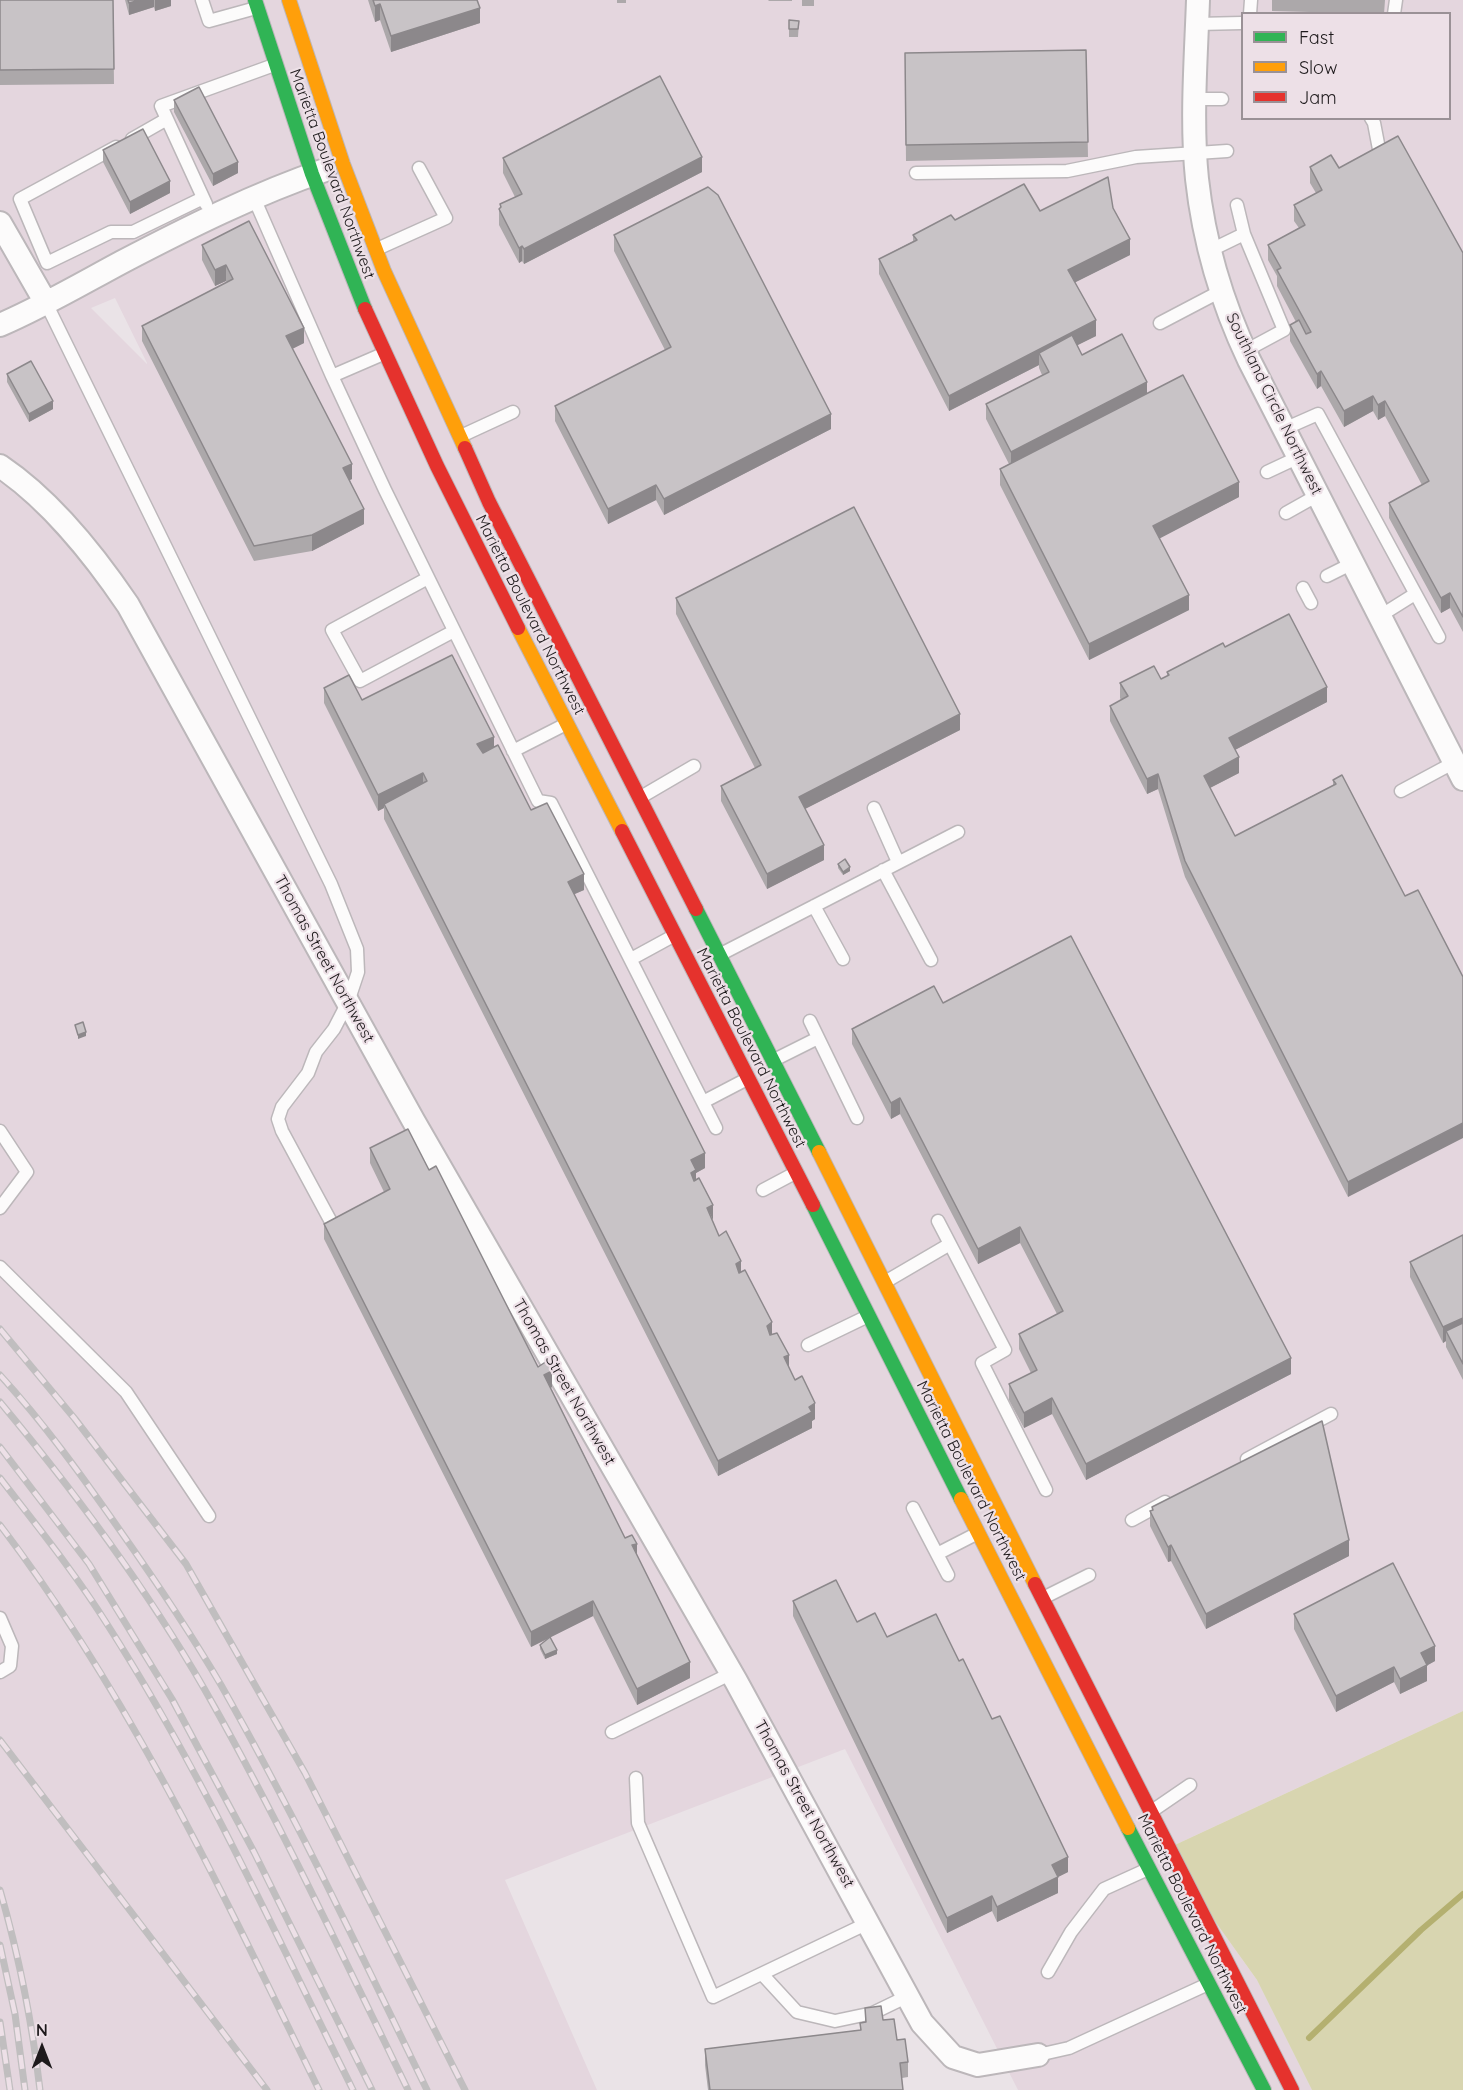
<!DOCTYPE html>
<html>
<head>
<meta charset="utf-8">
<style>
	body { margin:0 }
	#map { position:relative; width:1463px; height:2090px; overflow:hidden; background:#eae3e7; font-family:Quicksand,sans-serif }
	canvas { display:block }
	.legend { position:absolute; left:1241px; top:12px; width:210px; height:108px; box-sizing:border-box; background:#ede0e7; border:2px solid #9a9196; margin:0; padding:8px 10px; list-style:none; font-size:18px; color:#1e1a1c }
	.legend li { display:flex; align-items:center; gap:12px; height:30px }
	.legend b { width:30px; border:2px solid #9a9196 }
	.north { position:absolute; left:12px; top:2018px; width:60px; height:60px; -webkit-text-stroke:4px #ede0e7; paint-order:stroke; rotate:0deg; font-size:16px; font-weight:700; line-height:24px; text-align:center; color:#1e1a1c }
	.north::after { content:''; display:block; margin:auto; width:21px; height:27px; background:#1e1a1c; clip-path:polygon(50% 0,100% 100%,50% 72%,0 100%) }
</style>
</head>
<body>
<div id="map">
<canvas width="1463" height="2090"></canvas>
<ul class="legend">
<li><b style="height:8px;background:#30b455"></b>Fast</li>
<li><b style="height:8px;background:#ff9f0a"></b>Slow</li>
<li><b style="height:8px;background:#e5322d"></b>Jam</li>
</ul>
<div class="north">N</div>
</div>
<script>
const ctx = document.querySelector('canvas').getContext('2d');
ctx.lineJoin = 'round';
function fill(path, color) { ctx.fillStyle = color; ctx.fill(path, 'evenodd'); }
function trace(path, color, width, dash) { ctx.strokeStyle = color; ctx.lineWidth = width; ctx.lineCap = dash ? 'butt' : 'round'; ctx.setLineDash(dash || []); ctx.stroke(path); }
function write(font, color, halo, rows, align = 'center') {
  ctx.font = font + ' Quicksand,sans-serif'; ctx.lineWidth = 4.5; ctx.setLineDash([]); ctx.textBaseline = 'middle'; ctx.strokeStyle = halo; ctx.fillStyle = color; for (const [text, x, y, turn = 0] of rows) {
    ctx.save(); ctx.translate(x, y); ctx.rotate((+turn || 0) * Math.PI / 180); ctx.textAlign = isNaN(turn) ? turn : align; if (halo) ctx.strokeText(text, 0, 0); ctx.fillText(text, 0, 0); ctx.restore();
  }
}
fill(new Path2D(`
	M0,0H1463V1711L1164,1850L1257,1980L1312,2090H1018L845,1749L505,1880L597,2090H0ZM1242,14H1450V118H1242ZM115,298L147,363V364L91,308Z`), '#e4d6de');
fill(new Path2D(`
	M1463,1711V2090H1312L1257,1980L1164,1850Z`), '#d8d5b0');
trace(new Path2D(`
	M1309,2038L1421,1930L1463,1894`), '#b4b070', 6);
const lane = new Path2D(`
	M202,0L209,21L256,8
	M1250,14L1251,0
	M1394,14L1396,0
	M1197,24L1242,23
	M1196,99H1222
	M1371,118L1374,123L1379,149
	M132,139L167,119
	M116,147L20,199L47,263L111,232H133L203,198
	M916,173L1067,171L1136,157L1227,151
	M254,198L332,376
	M206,204L161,106L274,65
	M1237,205L1244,234
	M377,249L446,218L419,168
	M1209,251L1244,234L1284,330L1245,351
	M46,303L331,884L357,949L358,972L348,1002L334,1029L316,1052L308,1073L282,1107L278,1119L282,1131L330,1220
	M1160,323L1221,291
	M383,354L332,376L385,490L538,801L551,803L716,1128
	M1284,429L1318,414L1439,637
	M461,436L513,412
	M1267,472L1299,457
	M1286,513L1318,495
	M1327,576L1353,563
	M428,578L332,630L360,681L454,631
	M1303,588L1311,603
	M1380,616L1415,594
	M513,751L566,724
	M1401,791L1455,762
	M641,797L694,766
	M874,808L898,862
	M883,870L931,960
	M814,906L843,959
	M721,954L958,832
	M631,959L675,935
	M810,1021L857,1118
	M774,1060L818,1038
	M703,1102L747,1079
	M0,1131L27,1172L0,1208
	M763,1190L795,1173
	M938,1221L1005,1350L982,1363L1046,1490
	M0,1267L126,1392L209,1516
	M885,1282L950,1244
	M808,1345L868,1316
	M1247,1459L1331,1414
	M913,1508L948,1575
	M1132,1520L1165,1502
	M937,1554L976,1534
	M1043,1598L1089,1575
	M0,1618L12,1646L10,1666L0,1672
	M612,1732L732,1673
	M636,1778L638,1823L713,1997L868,1923
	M1152,1811L1190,1785
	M1048,1972L1071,1932L1104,1889L1148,1869
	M762,1974L797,2012L835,2021L873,2013L908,1996
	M1038,2055L1069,2048L1208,1984`);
const street = new Path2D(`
	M1198,0C1196,58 1191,121 1197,179C1204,243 1222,303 1249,360L1463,779
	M0,223L46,303
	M0,325C42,307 81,284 122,262C187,228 255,194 325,170
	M0,466C49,499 95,556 128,605L413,1120L736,1681L922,2023L953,2057L978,2065L1038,2055`);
const fast = new Path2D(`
	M255,0L312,174L365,309
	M696,909L819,1152
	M813,1205L961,1499
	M1128,1828L1264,2090`);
const slow = new Path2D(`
	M289,0L343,164L384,271L465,448
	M518,628L622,831
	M819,1152L1035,1584
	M961,1499L1128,1828`);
const jam = new Path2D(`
	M365,309L437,466L518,628
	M465,448L489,502L696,909
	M622,831L813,1205
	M1035,1584L1292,2090`);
trace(lane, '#bcb7ba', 15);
trace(street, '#bcb7ba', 26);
trace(fast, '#bcb7ba', 16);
trace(slow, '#bcb7ba', 16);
trace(jam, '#bcb7ba', 16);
trace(lane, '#fcfbfb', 12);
trace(street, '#fcfbfb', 22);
trace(fast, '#30b455', 14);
trace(slow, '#ff9f0a', 14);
trace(jam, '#e5322d', 14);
const rail = new Path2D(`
	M0,1329L75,1419L186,1564L305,1773L465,2090
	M0,1375C44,1423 82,1476 119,1529C155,1580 190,1632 221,1685C296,1817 361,1954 427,2090
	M0,1402C79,1497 154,1598 214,1706C284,1831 345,1961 408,2090
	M0,1447L89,1564L172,1699L254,1852L372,2090
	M0,1478C37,1526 75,1573 107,1624C202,1772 275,1933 353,2090
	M0,1525C131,1697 224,1896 319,2090
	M0,1740L267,2090
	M0,1890C19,1956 32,2022 40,2090
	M0,1945L15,2014L25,2090
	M0,2022L10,2090`);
trace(rail, '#c0bebf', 7);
trace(rail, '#ede0e7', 4.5, [14]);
fill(new Path2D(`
	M0,0H113L114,84L0,85Z
	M125,0H171V6L155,11L154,7L129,15Z
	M368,0H478L480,23L391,52L380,20L375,22Z
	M617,0H626V3H617Z
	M768,0H792V1H769Z
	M802,0H814V6H802Z
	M1272,0H1385L1384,14L1272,11Z
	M799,21L798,37H789V29Z
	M1086,50L1088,157L906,161L905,53Z
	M174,100L238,173L213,186L174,112Z
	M103,150L170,193L130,214L103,162Z
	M503,158L702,172L524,264L522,261L519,263L499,225V209L500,208V204L515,197L503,173Z
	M1310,167L1339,168L1463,253V632L1450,608L1441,613L1389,518V503L1422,485L1385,416L1378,420L1373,411L1344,427L1321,386L1317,389L1290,341V325L1296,322L1277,286V276L1268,260V245L1299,228L1294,221V205L1316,193L1310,183Z
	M1113,208L1130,255L1075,282L1096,336L1077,345L1082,355L1147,393L1239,497L1159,538L1189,610L1089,660L1000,485V469L1009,464L986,419V404L1042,375L1039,368V365L949,411L879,274V259L913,241V235L955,220L1040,211Z
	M249,221L304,343L292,349L352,479L350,480L364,524L312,551L254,561L142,341V326L227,283L226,281L215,286L202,260V245Z
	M614,235L831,429L664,515L656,500L608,524L555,421V406L665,350L614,251Z
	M7,374L53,409L29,422L7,382Z
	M676,598L960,730L805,809L824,860L767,889L721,801V786L755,768L676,614Z
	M1225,647L1327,702L1235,750L1239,773L1210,788L1235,836L1333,785V780L1405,896L1348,1197L1185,877L1158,789L1147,794L1110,721V706L1121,700L1120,698V683L1161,679L1167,676V672Z
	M324,688L362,700L494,747L531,810L584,890L574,894L705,1168L696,1173V1180L719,1236L741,1272L795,1380L815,1419L812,1421V1428L718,1476L384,819V808L378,811L324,703Z
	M838,864L850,871L843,875L838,868Z
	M943,1003L1291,1374L1086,1480L1052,1414L1024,1428L1009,1400V1384L1031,1373L1019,1349V1334L1057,1314L1020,1243L978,1264L900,1114L891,1119L852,1044V1029Z
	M370,1148L429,1170L538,1367L552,1387L551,1388L625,1538L637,1557L690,1678L637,1705L593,1616L531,1647L324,1239V1224L384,1192L370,1163Z
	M1463,1235V1380L1446,1347V1341L1443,1343L1410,1277V1262Z
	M1152,1507L1349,1556L1206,1629L1171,1561L1168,1562L1150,1526V1511L1152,1510Z
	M793,1601L857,1622L887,1637L959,1661L1068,1872L1058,1877V1893L997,1922L992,1911L947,1933L793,1616Z
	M1294,1614L1435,1661L1427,1665V1681L1400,1694L1394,1682L1336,1712L1294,1629Z
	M540,1645L557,1654L545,1659L540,1649Z
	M865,2008L883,2020L897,2040L908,2062V2077L902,2078L903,2090H708L705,2065V2049L860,2030V2023H865Z`), '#aca8aa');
fill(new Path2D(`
	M140,0H154V7L129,15V3Z
	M155,0H171V6L155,11Z
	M380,4V20L375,22V6Z
	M480,8V23L391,52V36Z
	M702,157V172L524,264V249Z
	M238,162V173L213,186V174Z
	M170,181V193L130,214V202Z
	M1130,239V255L1068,286V270Z
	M522,246V261L519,263V248Z
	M226,265V281L215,286V270Z
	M1096,320V336L1044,362L1039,353V365L949,411V396Z
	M304,328V343L286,352V336Z
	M1321,371V386L1317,389V374Z
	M1147,382V398L1011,468V452Z
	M1373,396V411L1344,427V411Z
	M53,401V409L29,422V414Z
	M1385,401V416L1378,420V405Z
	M831,414V429L664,515V499Z
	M352,464V479L343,483V468Z
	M1239,482V497L1153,542V526Z
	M656,485V500L608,524V509Z
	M364,509V524L312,551V535Z
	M1450,593V608L1441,613V598Z
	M1189,595V610L1089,660V644Z
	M1327,687V702L1229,753V738Z
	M960,714V730L799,812V797Z
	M494,737V753L477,760V744Z
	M1239,757V773L1204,791V776Z
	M423,773V788L384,804V808L378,811V795Z
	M1158,774V789L1147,794V779Z
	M824,845V860L767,889V874Z
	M850,867V871L843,875V872Z
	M584,874V890L568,897V882Z
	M86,1032V1036L78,1039V1035Z
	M900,1098V1114L891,1119V1103Z
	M1463,1123V1138L1348,1197V1182Z
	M705,1153V1168L696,1173V1186L691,1188V1160Z
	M713,1205V1220L707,1208Z
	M1020,1227V1243L978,1264V1249Z
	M741,1261V1277L736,1264Z
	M1463,1318V1333L1446,1331V1341L1443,1343V1327Z
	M772,1322V1337L767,1341V1326Z
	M789,1355V1370L784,1357Z
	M1291,1358V1374L1086,1480V1464Z
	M552,1371V1387L544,1391V1375Z
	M1052,1398V1414L1024,1428V1413Z
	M815,1403V1419L812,1421V1428L718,1476V1461Z
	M1349,1540V1556L1206,1629V1614Z
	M637,1544V1559L632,1545Z
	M1171,1545V1561L1168,1562V1547Z
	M593,1601V1616L531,1647V1632Z
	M1435,1646V1661L1421,1669V1653Z
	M557,1650V1654L545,1659V1655Z
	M690,1662V1678L637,1705V1689Z
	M1427,1665V1681L1400,1694V1679Z
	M1394,1667V1682L1336,1712V1696Z
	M1068,1857V1872L1058,1877V1893L997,1922V1907L1052,1865Z
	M992,1896V1911L947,1933V1918Z`), '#8c888b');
const building = new Path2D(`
	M0,0H113L114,69L0,70Z
	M128,0H140L129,3Z
	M373,0H477L480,8L391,36L380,4L375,6Z
	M789,20L799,21L798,29H789Z
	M1086,50L1088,142L906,145L905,53Z
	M660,76L702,157L524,249L522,246L519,248L499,209L501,207L500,204L522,194L503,158Z
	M199,87L238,162L213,174L174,100Z
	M143,129L170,181L130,202L103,150Z
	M1398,136L1463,253V617L1450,593L1441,598L1389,503L1429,481L1385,401L1378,405L1373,396L1344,411L1321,371L1317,374L1290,325L1299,320L1306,334L1311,332L1277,270L1281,268L1268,245L1305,225L1294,205L1322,190L1310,167L1331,155L1339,168Z
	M1108,177L1113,208L1130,239L1068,270L1096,320L949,396L879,259L917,240L913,235L951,215L955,220L1024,184L1040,211Z
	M708,187L718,195L831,414L664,499L656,485L608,509L555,406L671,347L614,235Z
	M249,221L304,328L286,336L352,464L343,468L364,509L312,535L254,546L142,326L233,279L226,265L215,270L202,245Z
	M1122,334L1147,382L1011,452L986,404L1049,372L1039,353L1072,335L1082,355Z
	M31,361L53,401L29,414L7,374Z
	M1183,375L1239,482L1153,526L1189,595L1089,644L1000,469Z
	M854,507L960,714L799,797L824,845L767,874L721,786L761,765L676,598Z
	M1289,614L1327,687L1229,738L1239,757L1204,776L1235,836L1336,784L1333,780L1342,775L1405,896L1418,890L1463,977V1123L1348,1182L1185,861L1158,774L1147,779L1110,706L1128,696L1120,683L1154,666L1161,679L1169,675L1167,672L1223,643L1225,647Z
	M452,655L494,737L477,744L483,753L498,745L531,810L547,803L584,874L568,882L705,1153L691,1160L696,1170L691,1173L694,1181L699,1178L713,1205L707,1208L719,1236L726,1231L741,1261L736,1264L739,1273L745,1270L772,1322L767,1326L770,1335L777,1333L789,1355L784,1357L795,1380L802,1376L815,1403L809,1407L812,1412L718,1461L384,804L427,781L423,773L378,795L324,688L349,675L362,700Z
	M845,859L850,867L843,872L838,864Z
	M1071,936L1291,1358L1086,1464L1052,1398L1024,1413L1009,1384L1037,1370L1019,1334L1063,1311L1020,1227L978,1249L900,1098L891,1103L852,1029L934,986L943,1003Z
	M83,1022L86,1032L78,1035L75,1025Z
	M408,1129L429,1170L436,1166L538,1367L547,1361L552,1371L544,1375L625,1538L632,1535L637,1544L632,1545L690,1662L637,1689L593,1601L531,1632L324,1224L390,1189L370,1148Z
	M1463,1235V1318L1443,1327L1410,1262Z
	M1463,1323V1364L1446,1331Z
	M1322,1421L1349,1540L1206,1614L1171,1545L1168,1547L1150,1511L1153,1510L1152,1507Z
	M1393,1563L1435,1646L1421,1653L1427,1665L1400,1679L1394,1667L1336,1696L1294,1614Z
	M836,1580L857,1622L875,1613L887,1637L936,1614L959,1661L963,1659L992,1719L1000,1716L1068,1857L1052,1865L1058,1877L997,1907L992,1896L947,1918L793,1601Z
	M550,1637L557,1650L545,1655L540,1645Z
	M881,2006L883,2020L894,2019L897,2040L905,2039L908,2062L900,2063L903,2090H710L705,2049L861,2030L860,2023L866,2022L865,2008Z`);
fill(building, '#c8c3c6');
trace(building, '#8c888b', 1.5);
write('16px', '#1e1a1c', '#ede0e7', [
	["Marietta Boulevard Northwest",332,174,70],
	["Southland Circle Northwest",1274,404,64],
	["Marietta Boulevard Northwest",530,615,63],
	["Thomas Street Northwest",324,959,61],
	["Marietta Boulevard Northwest",751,1048,63],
	["Thomas Street Northwest",564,1382,60],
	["Marietta Boulevard Northwest",971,1481,63],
	["Thomas Street Northwest",804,1804,61],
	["Marietta Boulevard Northwest",1192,1914,63]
]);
</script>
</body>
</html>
